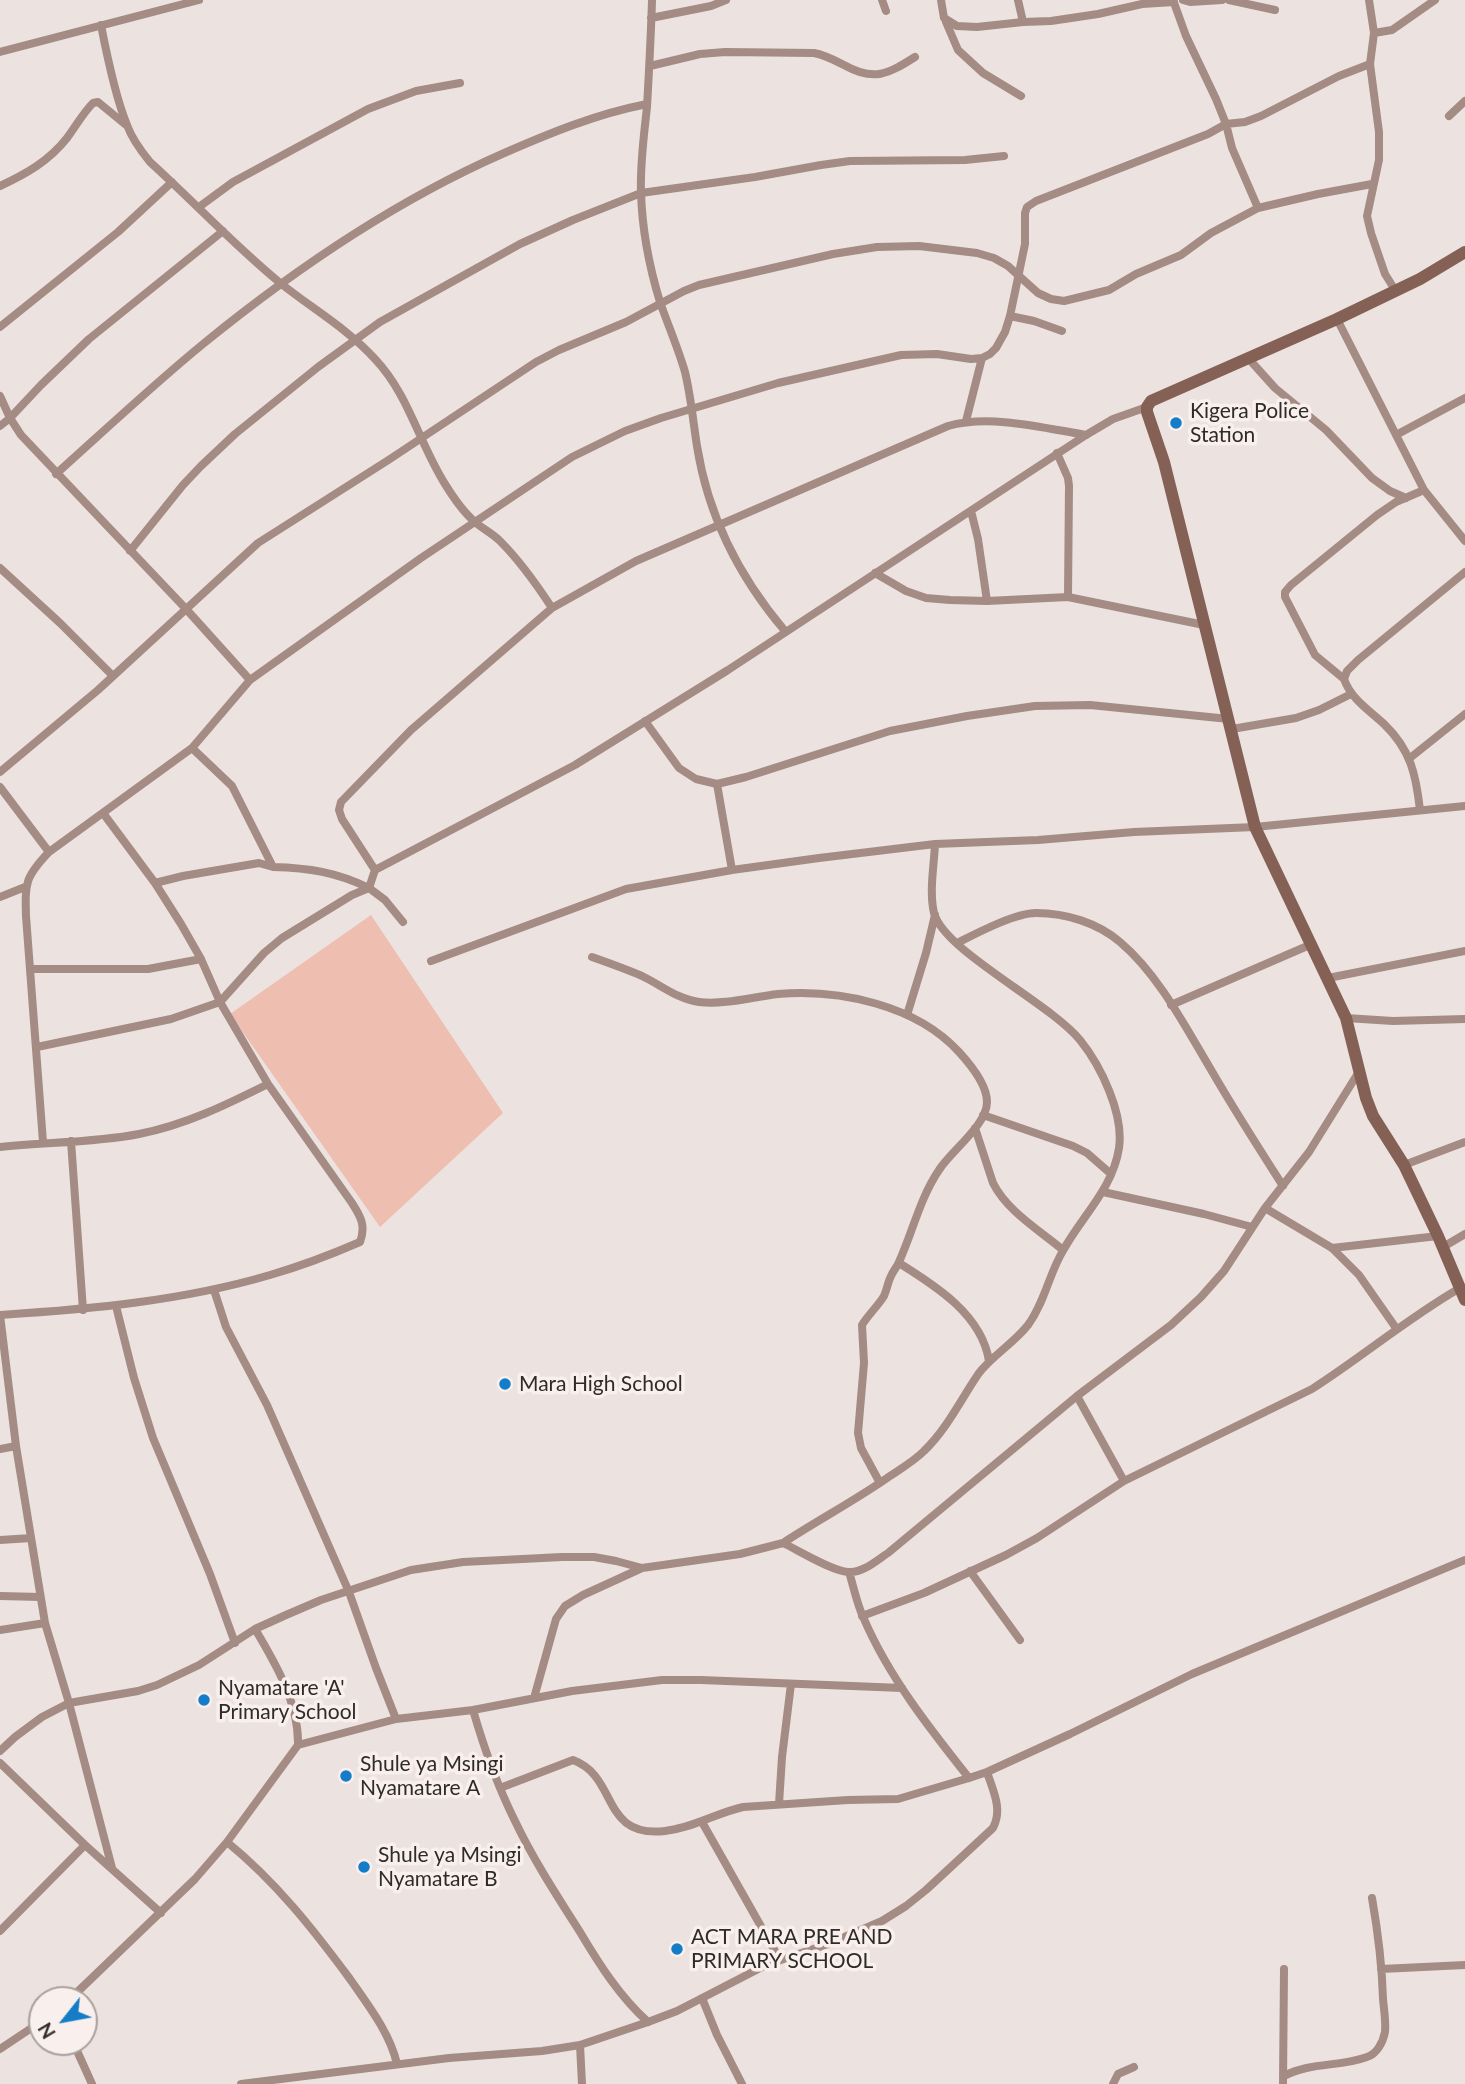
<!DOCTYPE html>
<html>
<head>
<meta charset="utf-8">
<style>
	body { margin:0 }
	#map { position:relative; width:1465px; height:2084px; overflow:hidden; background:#ece2df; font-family:Lato,sans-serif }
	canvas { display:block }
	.north { position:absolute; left:28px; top:1986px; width:70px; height:70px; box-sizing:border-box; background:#f9efec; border:2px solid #a8a19e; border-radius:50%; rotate:239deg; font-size:19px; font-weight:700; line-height:28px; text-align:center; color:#2e2b29 }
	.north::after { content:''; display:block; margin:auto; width:24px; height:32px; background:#157dc8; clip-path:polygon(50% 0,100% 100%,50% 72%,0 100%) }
</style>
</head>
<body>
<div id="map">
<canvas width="1465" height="2084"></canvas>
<div class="north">N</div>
</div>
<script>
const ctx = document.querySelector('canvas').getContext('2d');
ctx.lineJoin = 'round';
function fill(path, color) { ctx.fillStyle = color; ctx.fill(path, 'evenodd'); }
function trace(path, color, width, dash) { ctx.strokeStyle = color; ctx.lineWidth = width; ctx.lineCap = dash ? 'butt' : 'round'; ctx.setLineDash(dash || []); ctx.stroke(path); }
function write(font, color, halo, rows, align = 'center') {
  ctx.font = font + ' Lato,sans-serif'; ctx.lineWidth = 7; ctx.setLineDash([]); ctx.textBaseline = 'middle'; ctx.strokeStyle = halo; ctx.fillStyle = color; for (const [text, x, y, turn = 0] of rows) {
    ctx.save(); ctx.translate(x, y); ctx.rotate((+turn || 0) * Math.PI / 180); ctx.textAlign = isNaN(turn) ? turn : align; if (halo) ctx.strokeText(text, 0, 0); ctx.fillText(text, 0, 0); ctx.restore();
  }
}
fill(new Path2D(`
	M371,915L503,1113L380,1227L230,1014Z`), '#eebfb1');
trace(new Path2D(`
	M652,0C651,36 649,71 647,107C644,135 640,163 641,192C642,229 649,266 660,302C668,325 678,348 685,372C691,397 693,421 697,446C708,516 739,577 785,631
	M882,0L886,11
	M941,0L944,18L957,26L977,27L1023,22L1051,21L1098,14L1142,4L1174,2
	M1018,0L1023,22
	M1173,0L1186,36L1216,99L1226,124L1232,148L1258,208
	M1183,0L1190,2L1222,0
	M1229,0L1275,10
	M1369,0L1374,33L1370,64L1379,132V160L1367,216L1371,233L1385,274L1395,290
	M651,18L711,6L726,0
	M946,22L958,50L983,73L1021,96
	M101,25C107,56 115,96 127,125C132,139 141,151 150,162C194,202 234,245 279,282C311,308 347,328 375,359C409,395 419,443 445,484C453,497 463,512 475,522C483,529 492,533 500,541C520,561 537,585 552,608
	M1374,33L1392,30L1435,0
	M0,52L199,0
	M650,66L700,54L725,52L814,53C825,55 834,60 844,65C874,82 888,74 915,57
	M1449,116L1465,101
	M0,186C26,174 49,161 67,138C76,126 83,113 93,103L98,102L126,125
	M199,207L233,182L368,109L416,91L460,83
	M1010,316L1034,321L1062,331
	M1337,319L1424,490L1465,541
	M0,327L118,232L172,182
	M1248,358L1275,388L1326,430L1372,478L1390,491L1406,498
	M0,396L10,418L21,435L187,610L250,680
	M966,421L982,358
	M0,426L10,418L41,385L89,339L223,231
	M1396,435L1465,398
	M1057,453L1068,478L1069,486L1068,597
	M56,474C105,430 153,385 203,344C295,269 393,202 502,154C550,133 596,114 647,104
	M971,511L978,539L987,601
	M130,551L183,485L201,466L235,434L318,367L380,322L520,244L573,220L641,193L755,177L821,165L850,161L965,160L1004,156
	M0,568L60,623L113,676
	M875,573L906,591L926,598L950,600L987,601L1068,597L1204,625
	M1344,679L1315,655L1285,597V592L1291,585L1377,515L1396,502L1424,490
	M645,721L679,768L696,779L717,784L746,777L890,731L967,716L1035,706L1090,705L1229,719
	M1232,729L1296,718L1319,710L1351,694
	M192,748L232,786L273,867C309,868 336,872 369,888L375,870L575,765L728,670L1086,435L1113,419L1147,407
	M1410,758L1465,714
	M0,772L98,690L258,543L390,459L536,362L559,350L626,322L684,291L699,285L833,254L877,247L919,246L977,253L994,258L1008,266L1038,293L1051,299L1064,301L1109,290L1136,274L1181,255L1211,233L1258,208L1318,194L1372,184
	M717,784L732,870
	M0,787L49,852
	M1420,810C1416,775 1411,750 1384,724C1369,710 1351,699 1344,679L1347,671L1358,660L1465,572
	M375,870L342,819L339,810L341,802L411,730L552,608L636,561L948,426C990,414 1044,428 1086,435
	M155,883L183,876L259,863L273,867
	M0,897L25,887
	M957,943C977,933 1015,913 1036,913C1066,913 1098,923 1120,942C1158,974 1185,1026 1210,1068C1233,1108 1258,1147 1283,1186
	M592,957C609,963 626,969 642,976C661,985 677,999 699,1002C725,1005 752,997 778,994C840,989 916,1005 959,1052C970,1064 987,1084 987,1102C987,1125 951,1151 939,1170C920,1198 913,1231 899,1262C897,1267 893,1271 891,1276C888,1282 887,1289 884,1296C878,1306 868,1315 862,1325L864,1363L858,1433L861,1448L880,1483
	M431,961L626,889L732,870L819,858L935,844L1038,840L1134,832L1255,827L1465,806
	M30,969H148L201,959
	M1328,978L1465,951
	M1171,1005L1312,944
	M907,1015L926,953L935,915
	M1346,1018L1393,1021L1465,1019
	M37,1047L171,1019L220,1002L264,953L282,938L352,895L369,888L385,900L403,922
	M983,1115L1073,1146L1087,1153L1111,1174
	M975,1128L993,1183C1007,1211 1039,1230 1063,1250
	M71,1141L83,1310
	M43,1142L26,916C25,883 25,877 49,852L192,748L250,680L421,558L572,457L625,431L661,418L778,383L901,355L937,354L971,359L982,358L990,354L996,348L1005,332L1010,316L1025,244V213L1027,207L1036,201L1208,134L1226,124L1245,122L1261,116L1339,76L1370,64
	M0,1147C46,1142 93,1143 139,1134C185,1125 226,1105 268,1084
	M1404,1165L1465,1142
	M1103,1192L1204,1214L1252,1227
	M1265,1208L1332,1248L1359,1275L1396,1328
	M1443,1247L1465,1234
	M1332,1248L1438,1236
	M899,1263C936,1286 982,1315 989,1361
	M214,1290L226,1327L267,1405L349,1592L376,1668L396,1719
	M116,1306L134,1378L153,1438L210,1574L235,1643
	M0,1315C91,1309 182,1301 270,1275C301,1266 330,1255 360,1242C366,1226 361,1217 352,1203L268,1084L220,1002L201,959L181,924L155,883L103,813
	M0,1315L16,1446L45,1623L69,1703L112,1868
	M1077,1396L1124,1481
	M0,1449L16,1446
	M0,1540L31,1538
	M783,1543C818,1520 856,1500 890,1476C902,1468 914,1461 924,1451C947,1429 961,1399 979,1373C993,1355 1014,1343 1028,1325C1045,1302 1049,1273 1064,1249C1083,1215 1113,1188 1119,1148C1124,1114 1101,1066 1080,1040C1050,1003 944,951 934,913C929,892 934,866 935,844
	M970,1571L1020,1640
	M849,1572C854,1588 857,1605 864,1619C889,1677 930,1729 969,1778
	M0,1596L40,1597
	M862,1616L924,1593L1006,1555L1037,1538L1124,1481L1312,1389C1362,1357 1408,1318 1460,1288
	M0,1630L45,1623
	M534,1698L556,1619L565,1606L583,1595L642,1568L740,1554L783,1543C798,1550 833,1572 849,1572C863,1573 877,1560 888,1553L1077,1396L1171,1325L1201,1297L1224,1271L1265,1208L1309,1152L1360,1070
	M473,1710C484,1748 497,1785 515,1821C533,1859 557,1896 580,1932C599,1964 620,1997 648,2022
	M298,1745L396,1719L473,1710L572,1691L662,1680H701L902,1688
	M0,1751L15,1737L42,1717L69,1703L138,1691L157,1685L199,1665L255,1629L286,1615L321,1600L411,1570L463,1562L562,1557H594L616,1561L642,1568
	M0,1763L85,1845L161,1913
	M500,1788L573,1760C619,1777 600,1838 665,1831C693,1828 716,1813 743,1807L848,1800L898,1799L969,1778L987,1772L1070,1734L1192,1674L1465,1560
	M779,1804L782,1757L791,1684
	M702,1822L780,1960
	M227,1842C276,1882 313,1929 350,1979C368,2005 390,2033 397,2064
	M0,1931L85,1845
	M1381,1969L1465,1965
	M702,1998L717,2035L742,2084
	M69,2000L195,1879L227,1842L298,1745C299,1704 276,1664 255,1629
	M73,2042L92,2084
	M580,2045L582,2084
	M0,2049L42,2021
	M1284,2076C1310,2062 1340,2067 1367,2057C1377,2054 1383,2042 1385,2032C1386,2021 1384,2010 1383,1999C1382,1965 1378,1932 1372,1898
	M241,2084L449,2058L542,2051L580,2045L648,2022L677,2011L766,1965L828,1944L882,1921L906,1906L926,1890L993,1828C1003,1809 993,1791 987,1772
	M1113,2084L1118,2074L1134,2067
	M1283,2084L1284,1969`), '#a48b83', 8);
trace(new Path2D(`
	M1465,252L1420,279L1337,319L1151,401L1147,407V412L1164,462L1255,827L1346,1018L1366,1098L1373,1116L1404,1165L1438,1236L1465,1300`), '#846055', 12);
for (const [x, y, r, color] of [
	[1176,423,7,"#157dc8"],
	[505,1384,7,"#157dc8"],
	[204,1700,7,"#157dc8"],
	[346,1776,7,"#157dc8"],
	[364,1867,7,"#157dc8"],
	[677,1949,7,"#157dc8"]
]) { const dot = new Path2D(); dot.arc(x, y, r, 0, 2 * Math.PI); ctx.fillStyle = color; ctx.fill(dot); trace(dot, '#f9efec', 2.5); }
write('21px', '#2e2b29', '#f9efec', [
	["Kigera Police",1190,411],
	["Station",1190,435],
	["Mara High School",519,1384],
	["Nyamatare 'A'",218,1688],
	["Primary School",218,1712],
	["Shule ya Msingi",360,1764],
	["Nyamatare A",360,1788],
	["Shule ya Msingi",378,1855],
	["Nyamatare B",378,1879],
	["ACT MARA PRE AND",691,1937],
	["PRIMARY SCHOOL",691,1961]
], 'left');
</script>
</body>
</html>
